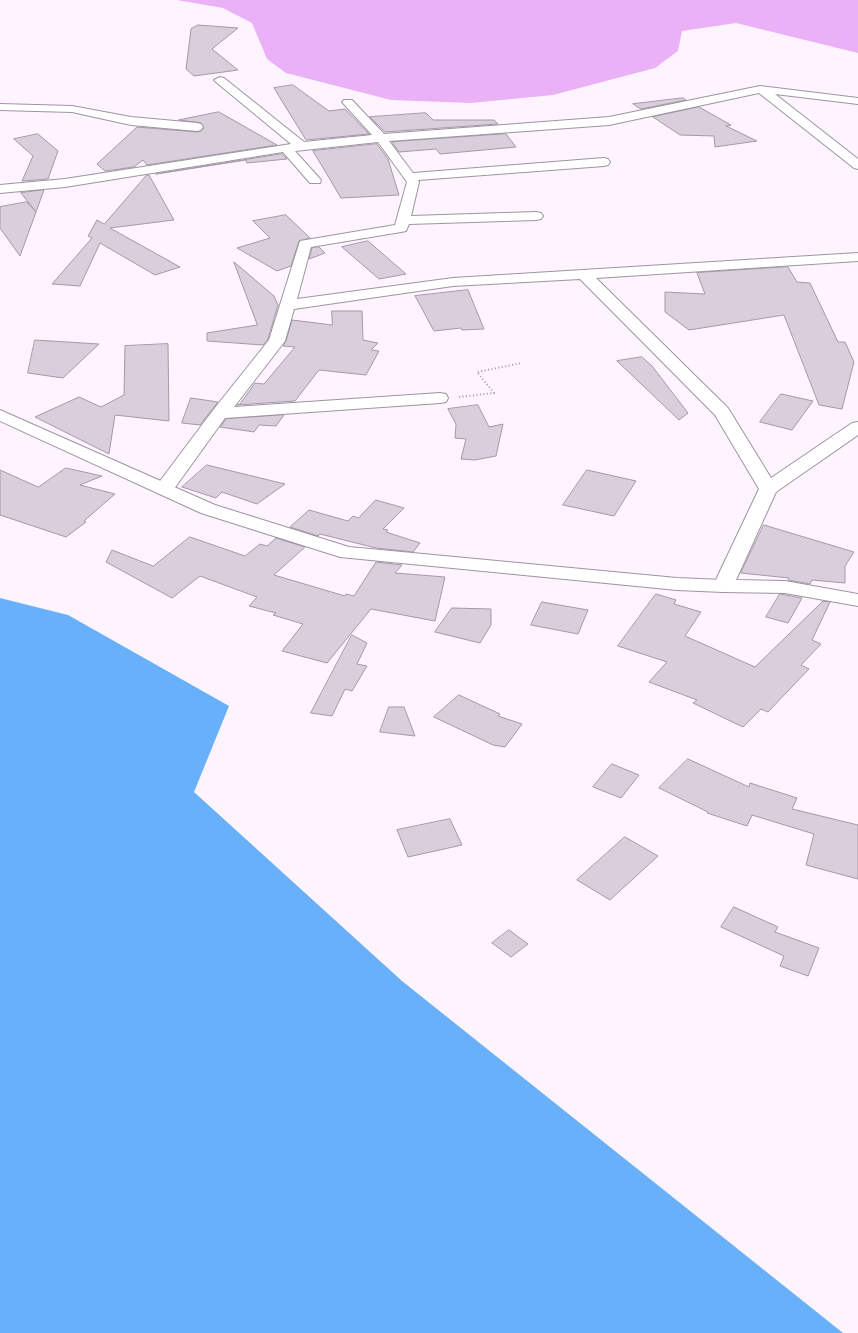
<!DOCTYPE html>
<html>
<head>
<meta charset="utf-8">
<style>
	body { margin:0 }
	canvas { display:block; background:#fdf4ff }
</style>
</head>
<body>
<canvas width="858" height="1333"></canvas>
<script>
const ctx = document.querySelector('canvas').getContext('2d');
ctx.lineJoin = 'round';
function fill(path, color) { ctx.fillStyle = color; ctx.fill(path, 'evenodd'); }
function trace(path, color, width, dash) { ctx.strokeStyle = color; ctx.lineWidth = width; ctx.lineCap = dash ? 'butt' : 'round'; ctx.setLineDash(dash || []); ctx.stroke(path); }
fill(new Path2D(`
	M177,0H858V53L736,23L682,31L678,51L655,68L553,95L471,103L391,100L286,73L267,59L252,23L223,8Z`), '#eab1f6');
fill(new Path2D(`
	M0,598L68,615L229,706L194,792L402,981L843,1333H0Z`), '#68b0f9');
const building = new Path2D(`
	M198,25L238,28L212,49L238,70L194,76L186,69L191,29Z
	M293,85L329,111L345,109L369,134L306,140L274,88Z
	M683,98L686,100L641,109L633,104Z
	M699,107L731,125L726,126L757,141L715,147L714,136L680,135L653,117Z
	M219,112L277,145L147,165L143,160L134,167L105,171L97,164L137,127L197,132L201,131L204,128L201,123L179,120Z
	M426,113L433,120H494L498,124L385,132L370,117Z
	M38,134L58,151L48,179L22,181L33,156L14,139Z
	M506,134L516,147L440,154L436,149L399,152L392,142Z
	M377,144L388,159L399,195L341,198L313,151Z
	M282,154L287,159L247,163L246,160L156,174Z
	M147,175H149L174,220L110,228L180,267L155,275L100,243L80,286L52,284L92,238L88,236L97,220L104,224Z
	M44,190L36,212L21,193Z
	M27,202L36,212L20,256L0,228V207Z
	M286,215L310,238L299,241L291,266L277,271L237,248L270,238L253,221Z
	M368,241L406,274L379,279L342,247Z
	M319,247L325,253L309,259L312,248Z
	M234,262L274,296L278,305L268,339L263,345L207,341V333L257,325Z
	M788,267L797,282L810,283L838,342H845L854,362L842,409L819,405L784,315L689,330L665,312V292L705,294L697,273Z
	M468,290L484,329L462,330L461,328L434,331L415,296Z
	M332,311H362L363,340L378,343L371,350L379,351L366,375L319,370L295,401L237,405L240,404L255,383L264,384L295,347L283,346L286,341L292,320L332,325Z
	M35,340L99,344L63,378L28,373Z
	M168,344L169,421L115,415L109,454L35,417L79,397L101,407L124,395L125,346Z
	M642,357L652,366L688,413L679,420L617,361Z
	M781,394L813,401L792,430L760,422Z
	M191,398L218,402L200,425L182,423Z
	M478,405L489,427L503,424L496,456L475,460L461,459L466,439L455,438L456,424L448,409Z
	M284,415L276,426L259,425L254,432L220,427L226,419Z
	M207,465L285,484L257,504L222,492L216,498L182,487Z
	M66,468L102,476L80,485L115,494L84,521L86,522L66,537L0,515V470L38,487Z
	M587,470L636,481L614,516L563,505Z
	M376,500L404,508L383,529L388,530L386,532L420,543L413,552L376,548L320,534L318,536L290,527L309,510L348,521L353,516L358,518Z
	M764,525L854,552L845,566V583L812,580L810,584L788,580L789,578L741,573Z
	M190,537L245,556L260,544L267,546L276,538L305,547L274,575L345,596L346,594L354,596L376,562L402,565L395,573L445,577L435,621L371,609L327,663L282,651L303,624L273,615L276,613L249,606L257,597L200,576L172,598L106,562L112,550L153,566Z
	M656,594L676,600L674,604L701,612L685,636L755,667L823,601L830,602L812,640L821,644L801,665L809,669L768,712L761,709L743,727L693,703L697,700L649,682L667,662L618,646Z
	M780,594L802,598L788,623L766,617Z
	M542,602L588,610L578,634L531,625Z
	M452,608L491,609V625L480,643L435,632Z
	M352,635L367,643L357,664L367,666L352,691L345,689L332,716L311,713Z
	M459,695L500,714L498,716L522,724L505,747L493,745L434,717Z
	M389,707H404L415,736L380,732Z
	M688,759L749,787L750,783L797,798L792,809L858,825V879L806,865L814,834L752,815L747,826L707,813L708,812L659,788Z
	M612,764L639,775L621,798L593,787Z
	M450,819L462,845L408,857L397,830Z
	M625,837L658,856L610,900L577,880Z
	M734,907L778,927L775,932L819,948L808,976L780,966L784,956L721,927Z
	M509,930L528,944L511,957L492,943Z`);
fill(building, '#d9cedc');
trace(building, '#a499a6', 1);
const minor = new Path2D(`
	M220,77L224,78L304,142L372,135L342,102L344,100H352L384,134L609,117L760,86L858,98V104L775,94L858,159V169L854,168L759,93L609,125L389,141L413,173L604,158L608,159L610,162L608,165L604,166L418,180L419,182L411,216L536,212L541,213L543,216L541,219L536,220L409,224L406,231L401,232L311,247L297,299L453,278L858,253V261L596,278L728,408L771,478L852,423L858,422V435L776,492L736,580L785,581L858,594V606L785,593L723,592L716,590L713,586L759,489L715,415L580,279L453,286L294,309L285,341L234,407L440,393L446,394L448,398L446,402L440,403L225,418L171,493L164,495L157,493L155,489L157,485L214,409L269,340L300,241L395,225L407,182L378,142L295,151L321,180L320,183H310L283,152L65,187L0,193V185L65,179L291,144L216,82L214,80Z
	M0,104L72,106L131,117L197,123L201,124L203,127L201,130L197,131L131,125L72,112L0,110Z`);
const major = new Path2D(`
	M0,410L215,505L349,547L677,578L723,580L730,582L733,586L730,590L723,592L677,590L340,557L201,513L0,421Z`);
trace(minor, '#9f94a1', 2);
trace(major, '#9f94a1', 2);
trace(new Path2D(`
	M459,397L494,393L477,372L522,363`), '#a29ba4', 2, [1, 2.5]);
fill(minor, '#fff');
fill(major, '#fff');
</script>
</body>
</html>
